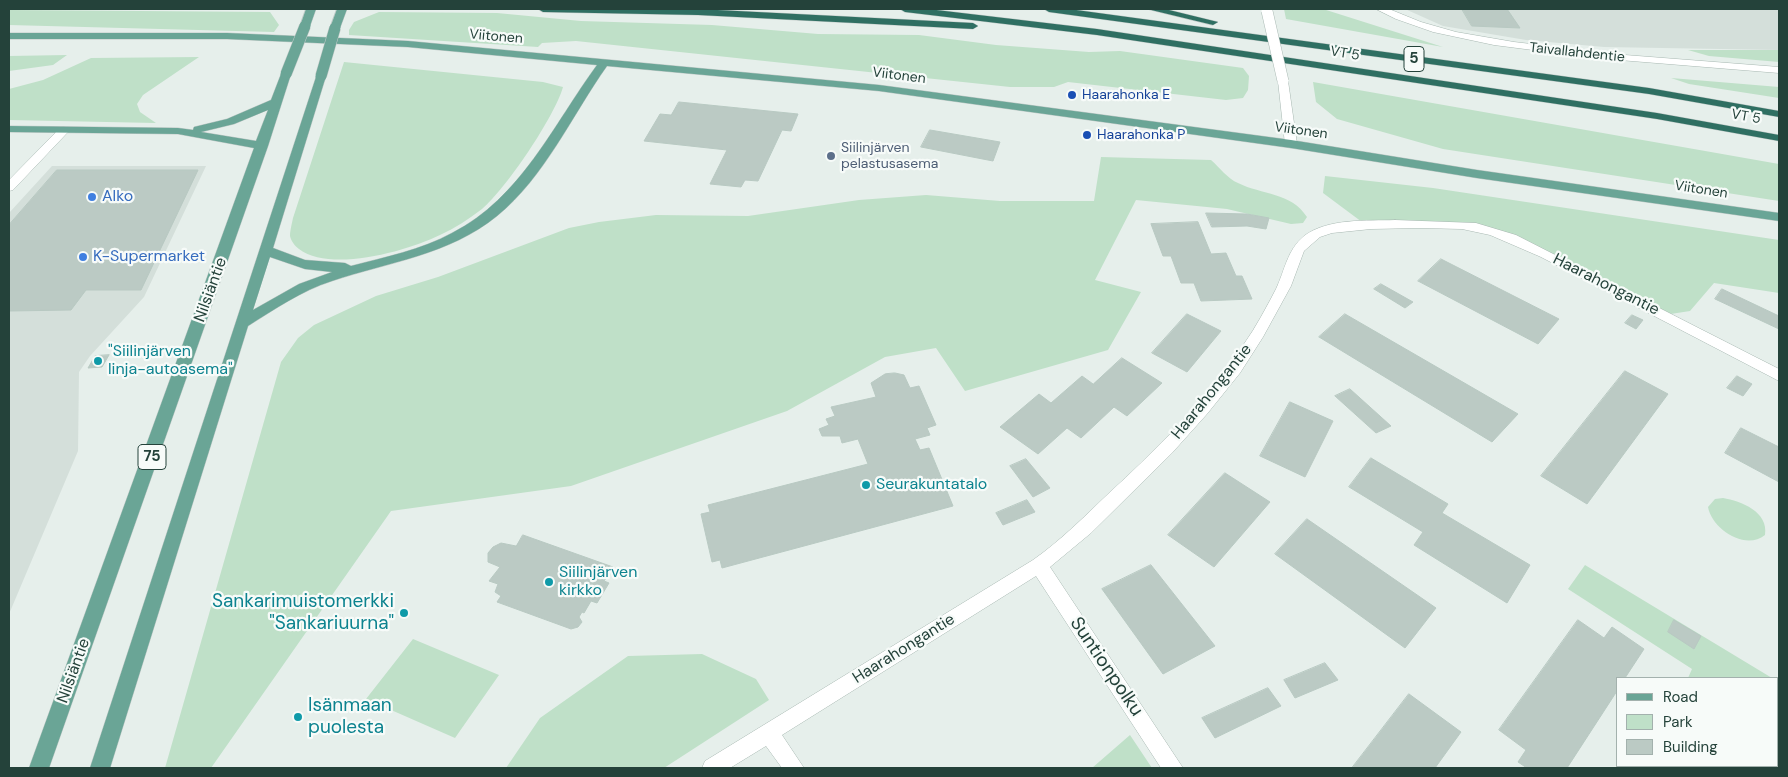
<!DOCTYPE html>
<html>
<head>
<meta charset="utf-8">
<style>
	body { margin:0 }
	#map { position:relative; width:1788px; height:777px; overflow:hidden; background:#e6efeb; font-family:"DM Sans",sans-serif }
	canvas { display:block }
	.frame { position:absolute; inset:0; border:10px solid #24423a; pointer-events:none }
	.legend { position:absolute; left:1616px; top:677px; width:162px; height:90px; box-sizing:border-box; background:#f7fbf9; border:1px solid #a3b1ad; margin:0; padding:6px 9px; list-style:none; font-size:15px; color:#24423a }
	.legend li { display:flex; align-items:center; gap:10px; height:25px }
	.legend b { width:25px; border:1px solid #a3b1ad }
</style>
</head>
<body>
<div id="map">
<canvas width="1788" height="777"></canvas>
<div class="frame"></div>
<ul class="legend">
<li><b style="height:6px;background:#6aa596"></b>Road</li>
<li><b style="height:14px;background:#bfe0c8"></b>Park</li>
<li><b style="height:14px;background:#bbcac4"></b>Building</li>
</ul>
</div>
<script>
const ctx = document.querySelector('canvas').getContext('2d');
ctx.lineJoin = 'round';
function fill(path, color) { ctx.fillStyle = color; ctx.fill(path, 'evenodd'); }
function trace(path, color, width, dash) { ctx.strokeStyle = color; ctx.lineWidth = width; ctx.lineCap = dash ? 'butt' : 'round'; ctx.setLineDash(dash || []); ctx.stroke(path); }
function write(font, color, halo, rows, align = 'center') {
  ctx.font = font + ' "DM Sans",sans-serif'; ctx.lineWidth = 4.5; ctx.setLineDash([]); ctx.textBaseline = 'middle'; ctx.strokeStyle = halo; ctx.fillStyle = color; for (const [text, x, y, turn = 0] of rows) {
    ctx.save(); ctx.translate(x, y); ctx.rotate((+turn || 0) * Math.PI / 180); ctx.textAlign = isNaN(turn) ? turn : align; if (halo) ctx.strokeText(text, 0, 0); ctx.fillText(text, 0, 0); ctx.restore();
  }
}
fill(new Path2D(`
	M1405,9H1779V50L1604,47L1526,40L1443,26Z
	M52,166H206L144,297L90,356L79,372L78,451L9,614V213Z`), '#d4dfda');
fill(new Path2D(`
	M1284,9H1323L1443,47L1286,19Z
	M9,10L270,12L279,25L274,32L9,25Z
	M379,12L497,13L581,21L712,25L818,34L919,35L996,45L1089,52L1120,51L1243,68L1249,76L1248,90L1243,98L1226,100L1068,82L1054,87H1010L576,41L542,43L538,47L349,35V30L354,22Z
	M1688,50H1779V62L1709,56Z
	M67,55L53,65L9,71V56Z
	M199,57L143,95L137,104L140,112L156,123L9,120V89L43,80L91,58Z
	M344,62L543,82L563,87C555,116 506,189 482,209C469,219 455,228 440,235C407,251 331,273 299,249C295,246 291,241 290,236C290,231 292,223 293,218Z
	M1671,78L1779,87V98L1689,84Z
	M1313,82L1779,164V201L1443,149L1337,119L1316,102Z
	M1101,157L1211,160C1219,167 1228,179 1238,183C1262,195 1291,192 1307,217L1303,223L1291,224L1227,209L1136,200L1095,280L1141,292L1108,350L965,391L936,348L885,357L787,411L571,486L391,511L211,768H165L281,362L298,338L314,325L376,296L438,277L569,228L599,222L656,215L748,216L859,200L926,195L1000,201H1094Z
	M1325,176L1433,188L1779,240V293L1714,283L1690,311L1664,315L1601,283L1474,226L1366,225L1323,193Z
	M1723,498C1741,501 1769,512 1765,535C1745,551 1712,529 1708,507L1715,499Z
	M1585,565L1772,678H1688L1692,669L1568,589Z
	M413,639L499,675L455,738L366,699Z
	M702,654L756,679L769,700L664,768H506L540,718L628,656Z
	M1777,681L1779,683V768H1640L1641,766H1777Z
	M1130,735L1152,768H1092Z`), '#bfe0c8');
const building = new Path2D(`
	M1462,9H1507L1520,28L1472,26Z
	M679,102L798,114L791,131L782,130L758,181L745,180L741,187L710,184L727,150L644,141L660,114L671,115Z
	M930,130L1000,142L993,161L921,147Z
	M57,170H198L141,290H86L71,310L9,311V225Z
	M1206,213L1247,214L1269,218L1266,229L1247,226L1212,227Z
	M1198,222L1211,254L1226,253L1236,276H1242L1252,299L1201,301L1194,283H1181L1171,256H1163L1151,224Z
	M1441,259L1559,319L1538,344L1418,281Z
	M1381,284L1413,302L1405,308L1374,289Z
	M1722,289L1779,316V329L1715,299Z
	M1187,314L1221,331L1187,372L1152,353Z
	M1345,314L1518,414L1492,442L1319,337Z
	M1632,315L1643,320L1636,329L1625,323Z
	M109,355L102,367L88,368L95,356Z
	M1122,358L1162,383L1127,416L1114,407L1081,438L1067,428L1038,454L1000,427L1039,394L1051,403L1082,376L1093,384Z
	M1625,371L1668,394L1587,504L1541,476Z
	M895,373L904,375L910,388L919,386L936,425L927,428L930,435L915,439L920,450L929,448L953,506L722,568L720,560L712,562L701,514L710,512L708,505L868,464L858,439L842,443L840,436H822L819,429L829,425L826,419L835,416L831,407L876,397L871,383L885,374Z
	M1737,376L1752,384L1743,396L1727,388Z
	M1350,389L1391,426L1376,433L1335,396Z
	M1290,402L1333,421L1305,477L1260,456Z
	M1741,428L1779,447V482L1725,453Z
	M1371,458L1448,504L1442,513L1530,565L1507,603L1414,545L1423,532L1349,487Z
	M1026,459L1050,488L1033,497L1010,466Z
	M1225,473L1270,502L1214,567L1168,535Z
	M1027,500L1035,512L1003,525L996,513Z
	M1307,519L1436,608L1405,648L1275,554Z
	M523,535L613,567L604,581L609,583L597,603L591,601L584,613L582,612L579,617L582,622L578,627L571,629L497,602L501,596L495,592L498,584L489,581L500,567L488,562V553L493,547L501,543L516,546Z
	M1151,565L1215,646L1163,674L1102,589Z
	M1578,620L1604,638L1612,627L1644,649L1625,678H1617V691L1567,768H1527L1518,762L1526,750L1499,730Z
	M1674,620L1701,636L1694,649L1668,632Z
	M1325,663L1338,680L1295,698L1284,680Z
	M1268,688L1281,706L1215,738L1202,718Z
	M1409,694L1461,732L1435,768H1352Z`);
fill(building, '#bbcac4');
trace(building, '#b8c9c2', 1);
const minor = new Path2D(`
	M1376,9H1389L1421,22L1456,32L1514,42L1625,55L1779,67V73L1595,58L1494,45L1433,32L1396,19Z
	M1283,78L1288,81L1297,144L1291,148L1285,144L1278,81Z
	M64,127L70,130L68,132L13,190L9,191V180L60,128Z
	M1395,220L1476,223L1516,235L1779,369V381L1541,257L1490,235L1462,229L1420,228L1371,229L1332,233L1320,237L1304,251L1291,286L1263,337L1240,373L1207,414L1172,453L1091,533L1050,567L1183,768H1161L1036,576L782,735L804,768H782L766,746L730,768H702L705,761L1033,560C1060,541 1083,518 1107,495C1157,449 1206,401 1244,344C1256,327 1266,308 1276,289C1285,270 1287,250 1304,236C1328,218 1367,221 1395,220Z`);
const major = new Path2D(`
	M306,9H316L310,26L305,29L300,26Z
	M337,9H347L340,28L335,31L330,28Z
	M9,33H227L408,41L879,85L1291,140L1477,170L1779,213V221L1477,178L1291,148L879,91L607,66C572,115 545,177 497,216C449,255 389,262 332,281C301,291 275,309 248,326L110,768H90L317,74H325L326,76L273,248L305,260L345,263L351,266C385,257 421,250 452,233C521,198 553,125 597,65L408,47L227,39H9ZM270,257L305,269L332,272L299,284L253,310Z
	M286,71L291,74L268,146L49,768H29L254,148L178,134L9,132V126L178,128L193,130L194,127L227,119L271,100L281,74ZM268,110L256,141L201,132L234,124Z`);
const highway = new Path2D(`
	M538,9H698L973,23L978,26L973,29L698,15L543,12Z
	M900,9H928L1097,29L1657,113L1779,135V141L1657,119L1097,35L905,12Z
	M1044,9H1069L1649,88L1779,111V117L1649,94L1049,12Z
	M1147,9H1165L1218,22L1213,25Z`);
trace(minor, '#a8b8b2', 1);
trace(major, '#c2cac8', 1);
trace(highway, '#c2cac8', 1);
fill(minor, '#fff');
fill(major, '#6aa596');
fill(highway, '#2f6f62');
const minorBridge = new Path2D(`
	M1267,11L1283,81`);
const majorBridge = new Path2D(`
	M286,74L305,26
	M321,76L335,28`);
trace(minorBridge, '#a8b8b2', 12, []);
trace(majorBridge, '#c2cac8', 12, []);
trace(minorBridge, '#fff', 11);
trace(majorBridge, '#6aa596', 11);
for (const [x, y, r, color] of [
	[1072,95,5,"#1a4fb4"],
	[1087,135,5,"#1a4fb4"],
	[831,156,5,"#5c6f8a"],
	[92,197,5,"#3f7fe0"],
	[83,257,5,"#3f7fe0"],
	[98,361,5,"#0f9aa8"],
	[866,485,5,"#0f9aa8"],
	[549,582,5,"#0f9aa8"],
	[404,613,5,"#0f9aa8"],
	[298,717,5,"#0f9aa8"]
]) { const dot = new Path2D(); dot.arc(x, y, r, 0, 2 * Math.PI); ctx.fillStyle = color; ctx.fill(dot); trace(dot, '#f7fbf9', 2); }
write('14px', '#24423a', '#f7fbf9', [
	["Viitonen",496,37,5],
	["Taivallahdentie",1577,53,6],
	["VT 5",1345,54,9],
	["Viitonen",899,76,7],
	["VT 5",1746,117,10],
	["Viitonen",1301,131,8],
	["Viitonen",1701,190,9]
]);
write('14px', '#164399', '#f7fbf9', [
	["Haarahonka E",1082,95],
	["Haarahonka P",1097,135]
], 'left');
write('14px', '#4e5e75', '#f7fbf9', [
	["Siilinjärven",841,148],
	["pelastusasema",841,164]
], 'left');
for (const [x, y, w] of [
	[1414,59,20],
	[152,457,28]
]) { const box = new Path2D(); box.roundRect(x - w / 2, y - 12.5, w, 25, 4); ctx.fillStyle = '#f7fbf9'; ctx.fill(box); trace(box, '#24423a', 1); }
write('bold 15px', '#24423a', null, [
	["5",1414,59],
	["75",152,457]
]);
write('16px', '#366cbe', '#f7fbf9', [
	["Alko",102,197],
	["K-Supermarket",93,257]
], 'left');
write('16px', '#24423a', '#f7fbf9', [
	["Haarahongantie",1606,285,27],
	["Nilsiäntie",211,290,-70],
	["Haarahongantie",1212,392,-51],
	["Haarahongantie",904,649,-32],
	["Nilsiäntie",74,671,-70]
]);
write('16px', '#0d838f', '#f7fbf9', [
	["\"Siilinjärven",108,352],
	["linja-autoasema\"",108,370],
	["Seurakuntatalo",876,485],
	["Siilinjärven",559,573],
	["kirkko",559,591]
], 'left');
write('19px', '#0d838f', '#f7fbf9', [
	["Sankarimuistomerkki",394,602],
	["\"Sankariuurna\"",394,624],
	["Isänmaan",308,706,"left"],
	["puolesta",308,728,"left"]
], 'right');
write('19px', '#24423a', '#f7fbf9', [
	["Suntionpolku",1106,667,56]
]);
</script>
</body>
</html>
